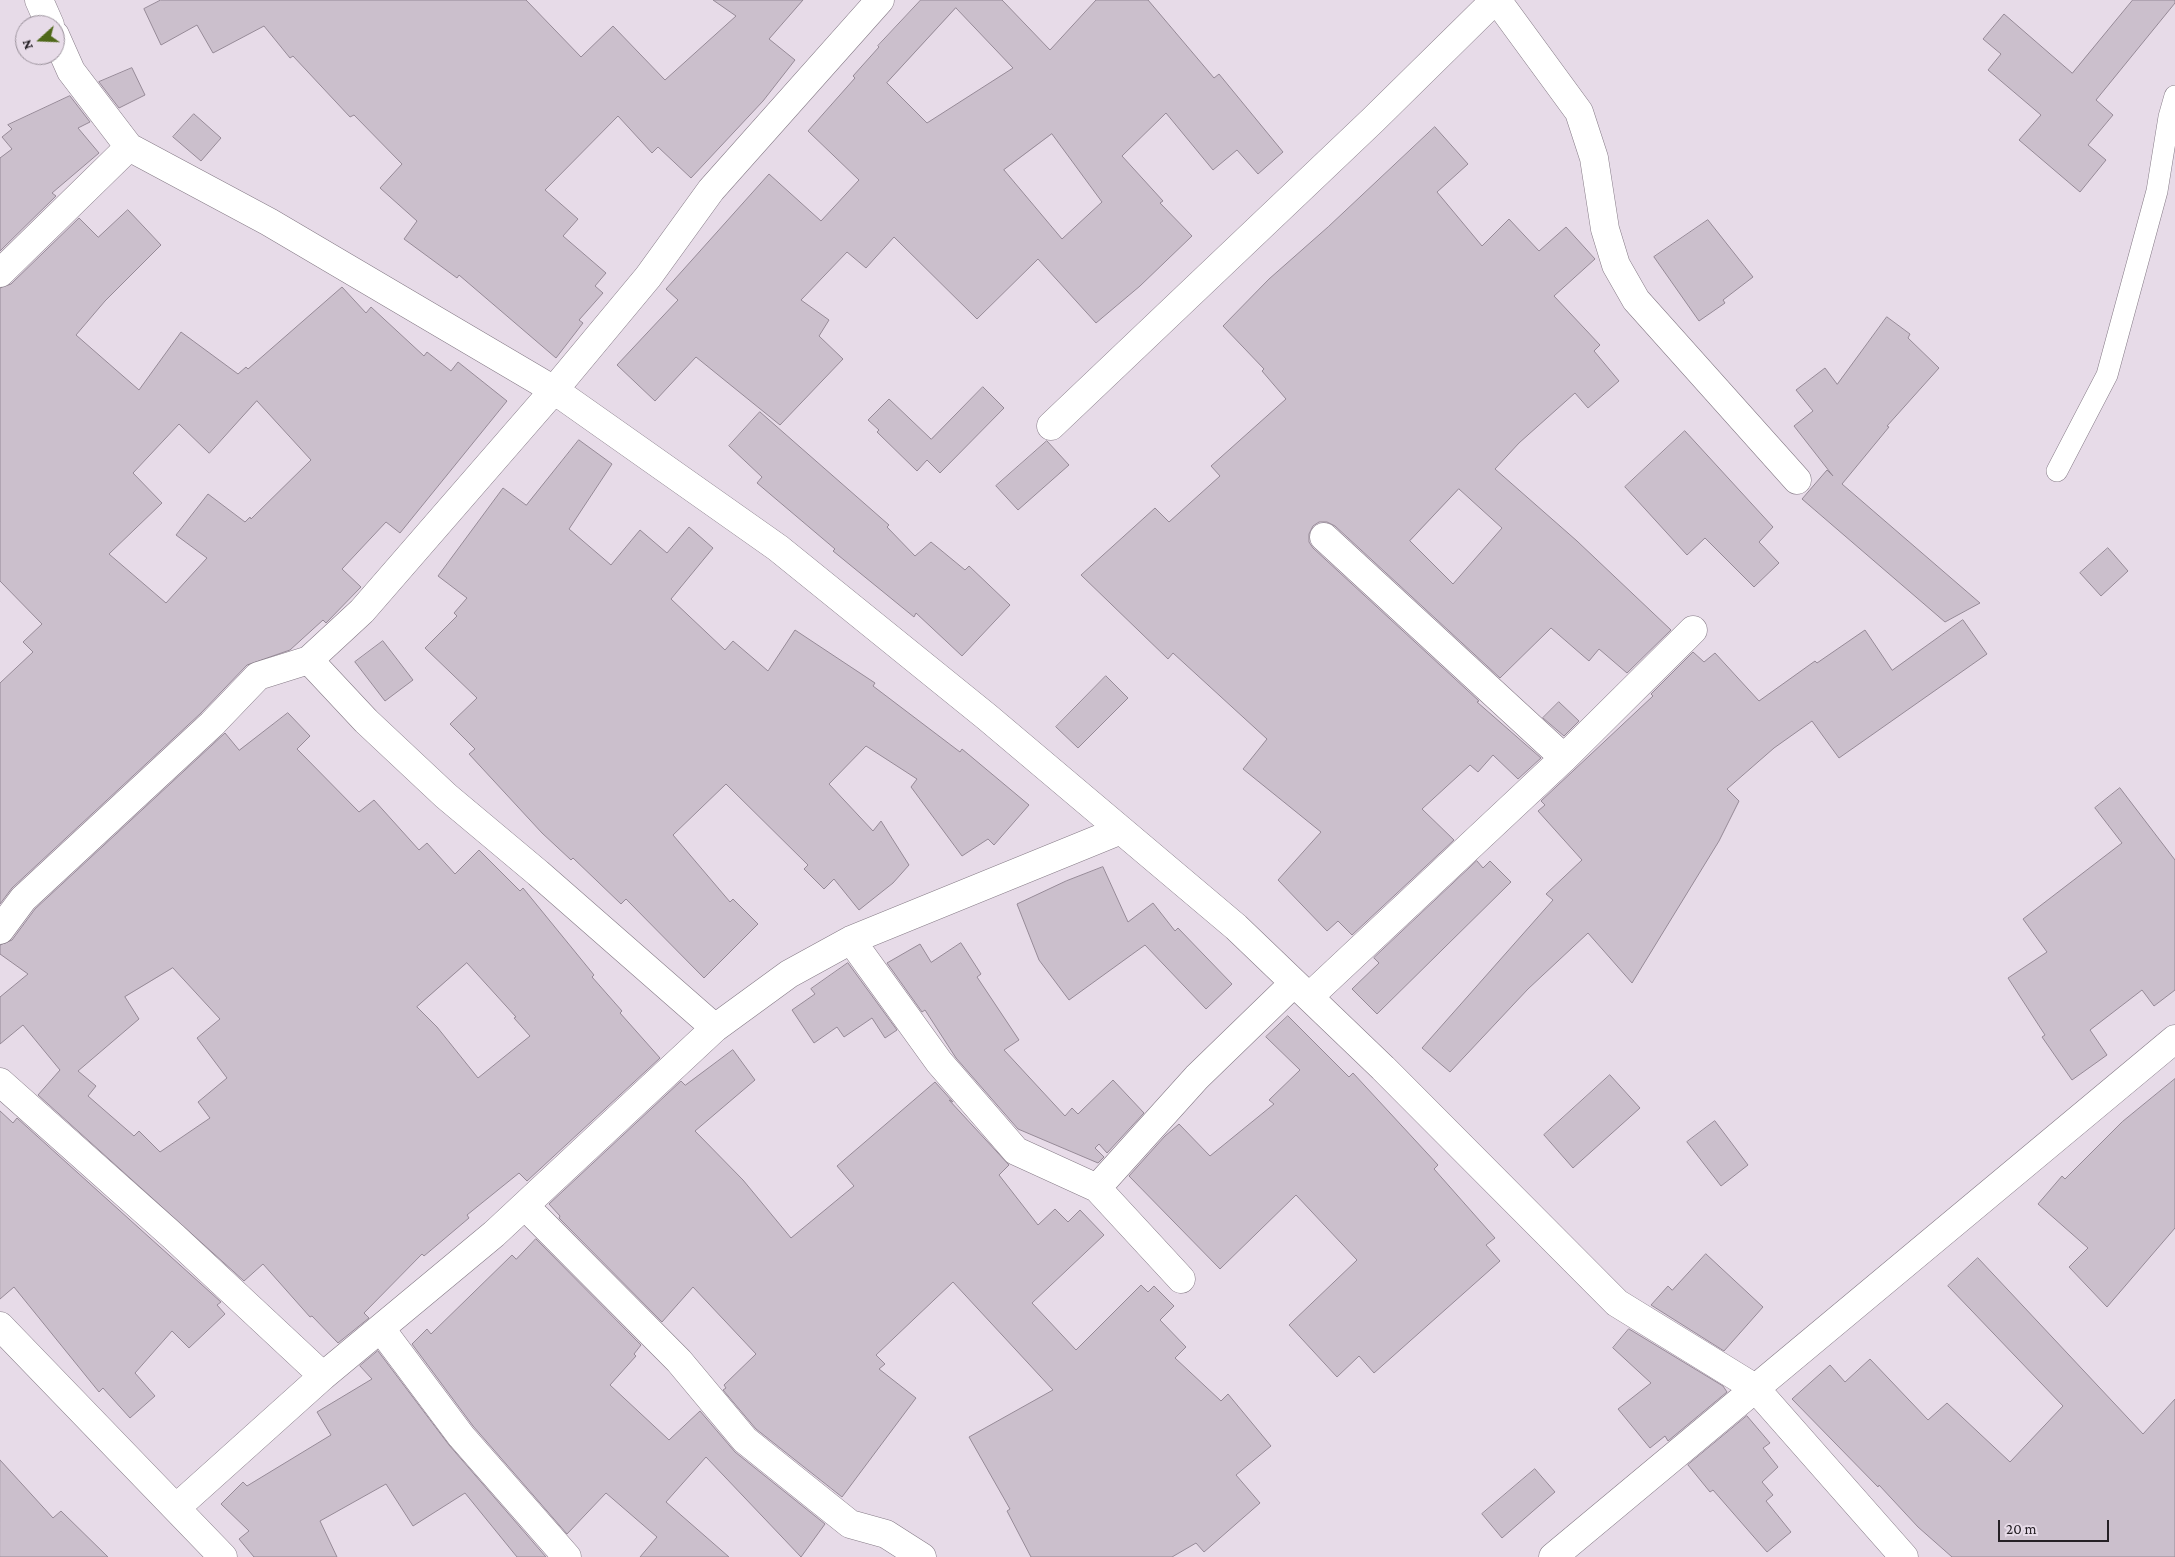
<!DOCTYPE html>
<html>
<head>
<meta charset="utf-8">
<style>
	body { margin:0 }
	#map { position:relative; width:2175px; height:1557px; overflow:hidden; background:#e7dbe8; font-family:"Crimson Pro",serif }
	canvas { display:block }
	.north { position:absolute; left:15px; top:15px; width:50px; height:50px; box-sizing:border-box; background:#e7dbe8; border:1px solid #99909a; border-radius:50%; rotate:250deg; font-size:14px; font-weight:700; line-height:20px; text-align:center; color:#252025 }
	.north::after { content:''; display:block; margin:auto; width:18px; height:22px; background:#4f6819; clip-path:polygon(50% 0,100% 100%,50% 72%,0 100%) }
	.scale { position:absolute; left:1998px; top:1520px; width:111px; height:22px; box-sizing:border-box; border:2px solid #252025; border-top:0; padding-left:6px; font-size:15px; line-height:18px; white-space:nowrap; color:#252025; -webkit-text-stroke:4px #e7dbe8; paint-order:stroke }
</style>
</head>
<body>
<div id="map">
<canvas width="2175" height="1557"></canvas>
<div class="north">N</div>
<div class="scale">20 m</div>
</div>
<script>
const ctx = document.querySelector('canvas').getContext('2d');
ctx.lineJoin = 'round';
function fill(path, color) { ctx.fillStyle = color; ctx.fill(path, 'evenodd'); }
function trace(path, color, width, dash) { ctx.strokeStyle = color; ctx.lineWidth = width; ctx.lineCap = dash ? 'butt' : 'round'; ctx.setLineDash(dash || []); ctx.stroke(path); }
const building = new Path2D(`
	M161,0H526L581,57L613,26L665,80L736,16L713,0H803L769,39L795,60L763,101L691,178L658,147L652,153L618,116L545,190L578,219L563,236L606,273L595,286L603,293L579,320L583,323L556,358L459,275L457,278L404,239L417,221L380,188L402,164L354,115L350,117L293,56L290,58L264,26L213,53L197,25L161,45L144,9Z
	M921,0H1002L1050,50L1096,0H1148L1214,78L1219,74L1283,152L1258,174L1237,150L1213,170L1166,113L1122,156L1163,201L1160,203L1192,236L1140,286L1096,323L1038,259L977,319L894,237L866,268L847,252L801,300L829,320L819,336L843,359L780,425L696,357L655,401L617,365L678,300L666,289L769,174L821,221L859,180L808,131L855,78L853,76L879,47L878,46ZM956,8L1013,68L927,123L887,83ZM1052,134L1102,202L1062,239L1004,170Z
	M2133,0H2175V3L2096,100L2113,115L2088,145L2106,160L2080,192L2019,140L2041,115L1988,70L2001,54L1983,39L2004,14L2072,73Z
	M132,68L145,95L119,108L99,82Z
	M70,96L90,122L78,128L99,153L52,193L56,196L0,251V158L12,149L2,137L12,129L8,125Z
	M194,114L221,138L201,161L173,137Z
	M1435,127L1468,164L1437,192L1482,246L1509,219L1539,251L1566,227L1595,259L1554,296L1600,345L1594,351L1619,381L1588,408L1575,393L1519,443L1495,469L1577,541L1671,630L1627,673L1599,649L1589,661L1551,628L1500,678L1335,526L1327,522H1319L1313,526L1309,534V542L1313,548L1479,701L1477,702L1541,758L1518,779L1493,755L1478,772L1470,765L1422,809L1454,840L1352,935L1338,921L1327,931L1278,880L1321,832L1243,769L1267,739L1173,653L1168,659L1081,575L1155,508L1169,522L1220,476L1211,466L1286,399L1262,371L1264,369L1223,326L1269,279L1328,227ZM1459,489L1502,528L1453,584L1410,541Z
	M128,210L161,245L105,301L76,335L139,390L181,332L238,374L246,367L248,369L342,287L366,313L371,307L424,356L427,352L451,371L458,362L507,401L400,533L386,522L342,569L361,587L326,623L323,620L290,650L247,665L201,713L12,888L0,904V683L33,652L23,642L42,624L0,581V288L11,284L79,218L98,237ZM257,401L311,460L251,519L250,517L245,522L208,494L176,535L207,558L166,603L109,554L162,503L133,473L179,424L209,453Z
	M1708,220L1753,277L1723,300L1725,303L1699,321L1654,257Z
	M1887,317L1910,334L1908,338L1939,368L1887,426L1889,427L1842,484L1980,603L1945,622L1802,499L1827,470L1833,476L1794,426L1813,411L1796,390L1825,368L1837,384Z
	M983,387L1004,408L940,473L927,460L917,471L877,432L879,430L868,420L889,399L931,439Z
	M760,412L889,525L887,527L915,556L931,542L965,570L969,566L1010,605L962,656L916,613L914,617L833,551L835,549L757,483L762,477L729,446Z
	M1685,431L1773,527L1759,542L1779,563L1754,587L1705,538L1687,555L1625,487Z
	M579,440L612,464L569,529L611,565L640,530L667,553L689,527L713,548L671,599L725,650L733,641L768,671L795,630L875,683L873,686L960,752L962,749L1029,805L994,845L988,839L962,856L911,787L917,779L866,746L829,784L873,831L881,821L909,865L893,883L859,910L834,879L824,889L804,869L808,865L726,784L673,835L730,902L733,899L758,924L704,978L626,899L621,904L573,858L571,860L542,833L469,754L475,749L450,724L477,698L425,648L457,616L454,613L467,598L438,576L503,488L526,505Z
	M1047,441L1069,465L1018,510L996,486Z
	M2108,548L2128,571L2101,596L2080,573Z
	M1963,620L1987,654L1839,758L1812,721L1774,748L1727,789L1739,801L1719,841L1632,983L1588,933L1528,989L1450,1072L1422,1048L1553,900L1546,894L1582,860L1538,811L1545,805L1541,801L1653,696L1651,694L1693,652L1704,662L1715,653L1759,701L1815,661L1817,663L1865,630L1892,670Z
	M383,641L413,680L385,701L355,662Z
	M1106,676L1128,698L1078,748L1056,727Z
	M1559,702L1579,721L1564,736L1543,718Z
	M288,713L310,736L297,749L359,812L374,800L419,850L427,843L455,874L479,850L520,891L523,888L594,975L592,977L622,1011L620,1013L660,1058L527,1181L519,1173L467,1215L469,1218L424,1256L422,1254L364,1313L369,1318L338,1343L312,1316L310,1317L263,1264L244,1281L38,1095L60,1070L23,1025L0,1044V997L28,974L0,954V945L12,940L35,909L225,733L239,750ZM467,963L516,1017L514,1018L530,1036L478,1078L437,1027L417,1007ZM173,968L220,1019L197,1038L227,1078L198,1102L210,1118L160,1152L139,1131L134,1136L88,1096L96,1086L78,1071L139,1019L125,997Z
	M2120,788L2175,860V990L2154,1006L2142,990L2090,1030L2107,1055L2072,1080L2042,1037L2045,1035L2008,978L2047,952L2023,919L2122,843L2095,808Z
	M1477,861L1483,868L1490,861L1511,882L1377,1014L1352,989L1379,963L1374,958Z
	M1103,867L1128,922L1153,903L1175,931L1178,928L1232,984L1206,1009L1145,945L1069,1000L1039,960L1017,904L1066,881Z
	M961,943L981,974L977,977L1019,1040L1004,1050L1065,1116L1072,1108L1078,1114L1113,1080L1144,1113L1107,1153L1099,1144L1095,1148L1104,1157L1098,1163L1018,1129L956,1058L925,1010L922,1012L887,963L920,944L931,962Z
	M848,963L897,1030L885,1038L872,1018L844,1037L837,1027L814,1043L792,1010L815,994L811,989Z
	M1288,1016L1349,1077L1353,1073L1438,1165L1434,1169L1495,1238L1486,1245L1500,1261L1374,1373L1359,1356L1337,1377L1289,1325L1357,1260L1296,1195L1220,1269L1129,1176L1165,1136L1179,1124L1210,1156L1274,1104L1269,1100L1300,1070L1266,1037Z
	M733,1050L755,1080L695,1131L743,1180L791,1238L854,1186L837,1166L935,1082L953,1102L949,1100L1009,1165L999,1175L1038,1225L1055,1209L1068,1222L1080,1210L1104,1235L1032,1303L1076,1350L1141,1285L1148,1292L1154,1286L1174,1306L1160,1320L1186,1347L1175,1358L1221,1401L1228,1394L1271,1446L1236,1475L1260,1503L1204,1552L1196,1543L1172,1557H1031L1007,1511L1010,1509L969,1437L1053,1390L953,1282L876,1355L885,1364L879,1369L916,1398L842,1497L756,1429L723,1390L726,1388L724,1385L756,1354L693,1287L662,1322L559,1218L560,1216L549,1204L681,1081L685,1085Z
	M1610,1075L1640,1108L1573,1168L1544,1135Z
	M2175,1079V1228L2107,1307L2069,1267L2088,1248L2038,1204L2062,1176L2065,1179L2122,1122Z
	M0,1111L13,1123L17,1118L221,1302L217,1305L225,1314L189,1348L172,1331L135,1373L155,1396L130,1418L103,1388L99,1392L14,1287L0,1299Z
	M1715,1121L1748,1165L1721,1186L1687,1142Z
	M536,1239L641,1345L634,1354L636,1356L610,1385L669,1440L700,1411L735,1452L825,1524L801,1557L706,1457L666,1502L729,1557H640L657,1537L606,1493L567,1534L473,1426L412,1344L427,1329L431,1334L512,1255L516,1259Z
	M1706,1254L1763,1307L1724,1351L1651,1305L1668,1286L1672,1290Z
	M1978,1258L2143,1434L2175,1399V1557H1952L1918,1527L1879,1485L1878,1487L1792,1399L1830,1365L1845,1382L1870,1359L1928,1420L1947,1403L2010,1462L2063,1406L1948,1286Z
	M1629,1329L1723,1386L1727,1392L1668,1441L1665,1436L1650,1448L1618,1409L1651,1383L1613,1348Z
	M378,1351L449,1445L546,1557H517L465,1493L413,1526L386,1484L320,1521L337,1557H254L239,1539L249,1531L221,1504L243,1482L247,1486L331,1435L317,1412L372,1379L360,1366Z
	M1747,1416L1770,1443L1763,1448L1778,1467L1762,1482L1773,1495L1766,1501L1791,1532L1767,1552L1713,1490L1710,1492L1688,1465Z
	M0,1460L53,1518L61,1511L108,1557H0Z
	M1535,1469L1555,1492L1502,1538L1482,1514Z`);
fill(building, '#cbbfcc');
trace(building, '#968a97', 1);
const service = new Path2D(`
	M2057,471L2107,375L2157,191L2169,117L2175,96`);
const minor = new Path2D(`
	M39,0L50,25
	M1497,0L1579,112L1594,158L1605,229L1616,265L1636,300L1797,480
	M55,35L71,71L129,147L269,222L554,390L778,548L987,717L1236,927L1383,1068L1617,1303L1755,1388L1904,1557
	M0,273L129,147
	M1051,426L1373,120L1495,0
	M1324,537L1564,758
	M309,660L366,721L446,796L538,873L715,1028
	M0,930L23,899L212,724L258,676L309,660L362,611L554,390L648,277L711,190L880,0
	M851,940L939,1062L1016,1151L1097,1188L1181,1279
	M1309,997L1564,758L1693,630
	M0,1082L174,1237L323,1376
	M1097,1188L1197,1077L1294,983
	M525,1206L679,1361L745,1440L850,1524L886,1534L922,1557
	M0,1326L223,1557
	M381,1329L461,1436L567,1557
	M176,1508L323,1376L494,1234L715,1028L789,974L851,940L1121,830
	M1553,1557L2175,1039`);
trace(service, '#857a86', 22);
trace(minor, '#857a86', 29);
trace(service, '#fff', 21);
trace(minor, '#fff', 28);
</script>
</body>
</html>
